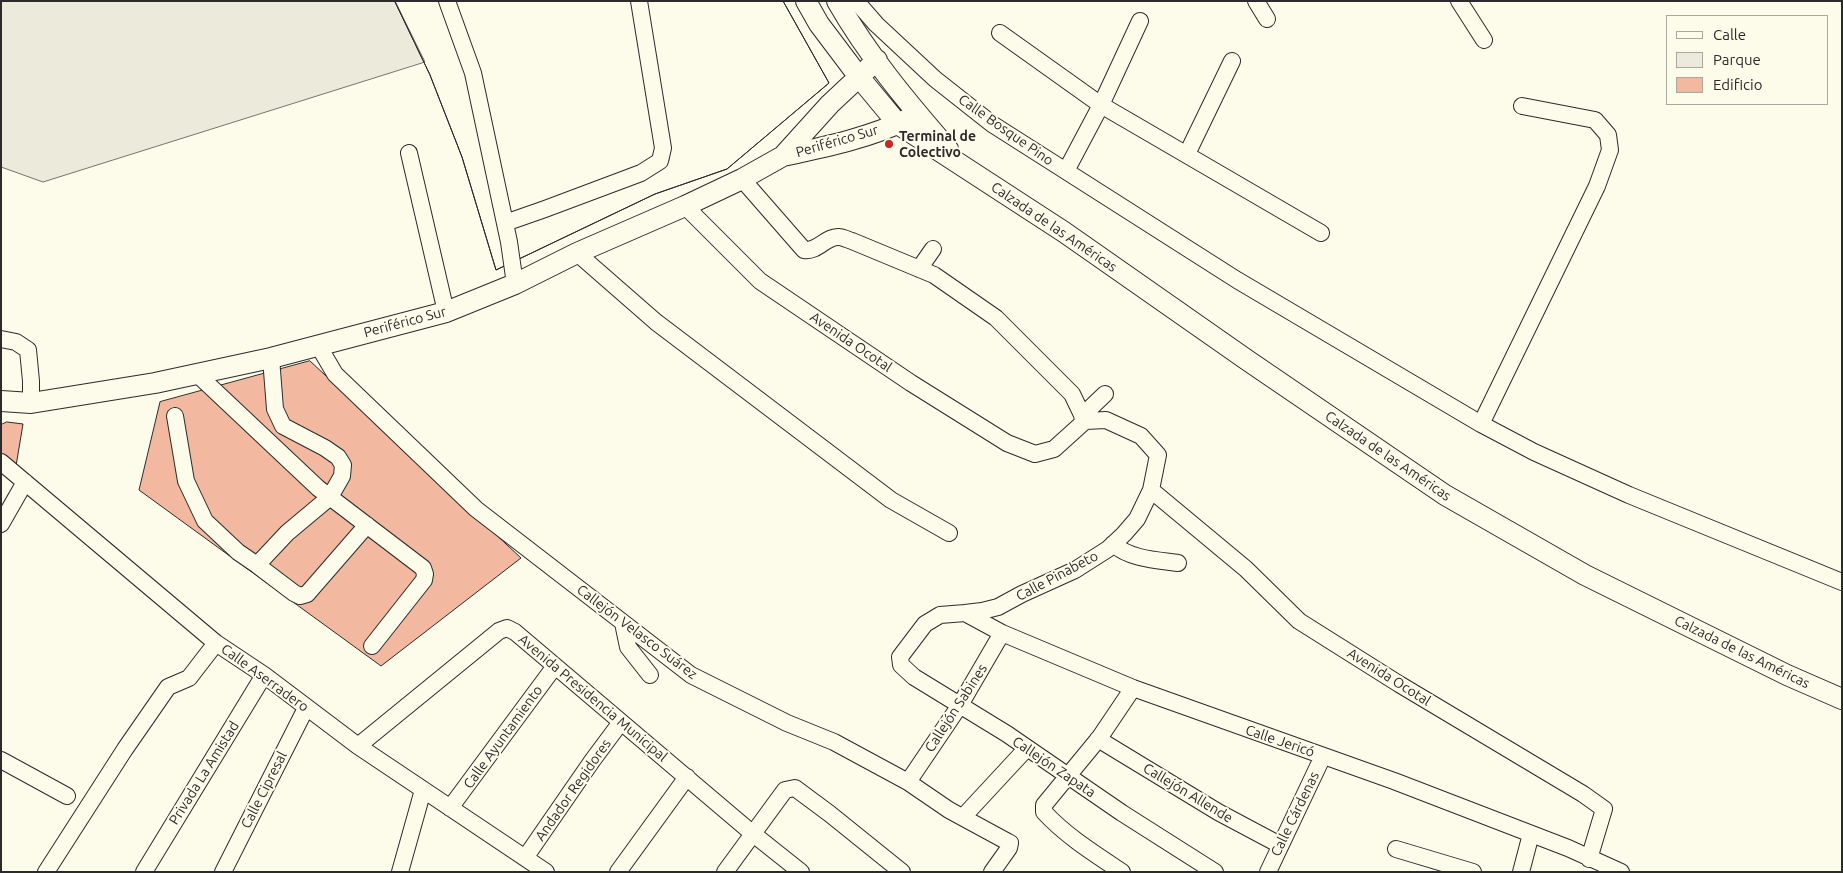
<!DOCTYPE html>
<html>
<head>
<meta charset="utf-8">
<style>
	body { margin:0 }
	#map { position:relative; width:1843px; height:873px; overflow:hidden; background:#fdfbea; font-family:Ubuntu,sans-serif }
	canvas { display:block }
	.frame { position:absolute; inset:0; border:2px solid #2b2b2b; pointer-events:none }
	.legend { position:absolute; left:1666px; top:15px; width:162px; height:90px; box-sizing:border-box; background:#fdfbea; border:1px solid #a9a89e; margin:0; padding:6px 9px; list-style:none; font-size:15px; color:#2b2b2b }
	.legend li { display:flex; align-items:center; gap:10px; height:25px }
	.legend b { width:25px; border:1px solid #a9a89e }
</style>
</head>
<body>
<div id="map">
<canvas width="1843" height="873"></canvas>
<div class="frame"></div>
<ul class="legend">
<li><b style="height:6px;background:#fdfbea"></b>Calle</li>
<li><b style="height:14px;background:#ecebdb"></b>Parque</li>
<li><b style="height:14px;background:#f2b8a0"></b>Edificio</li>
</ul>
</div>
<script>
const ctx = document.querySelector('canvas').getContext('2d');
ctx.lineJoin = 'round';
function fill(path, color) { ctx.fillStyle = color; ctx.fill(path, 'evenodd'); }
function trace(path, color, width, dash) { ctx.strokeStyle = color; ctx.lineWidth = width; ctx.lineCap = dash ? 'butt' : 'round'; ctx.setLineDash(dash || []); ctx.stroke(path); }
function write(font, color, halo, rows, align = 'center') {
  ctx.font = font + ' Ubuntu,sans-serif'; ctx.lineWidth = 4; ctx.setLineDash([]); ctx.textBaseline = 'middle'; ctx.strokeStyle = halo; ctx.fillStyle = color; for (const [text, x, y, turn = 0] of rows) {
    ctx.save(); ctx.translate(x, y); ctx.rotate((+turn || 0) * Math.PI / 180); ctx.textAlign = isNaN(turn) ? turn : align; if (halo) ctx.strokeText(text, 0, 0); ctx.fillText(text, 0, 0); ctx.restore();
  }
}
const green = new Path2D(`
	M1,1H395L425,62L43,182L1,167Z`);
fill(green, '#ecebdb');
trace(green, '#74746e', 1);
const building = new Path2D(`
	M395,1H783L829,83L727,169L655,194L496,270L462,157L430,75Z
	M395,1H783L829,83L727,169L655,194L496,270L462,157L430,75Z
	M310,361L521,558L381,666L139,490L160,402Z
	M7,422L23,424L16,466L1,454V425Z`);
fill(building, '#f2b8a0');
trace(building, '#2b2b2b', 1);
const minor = new Path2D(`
	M447,1L473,73L509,242L515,284
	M856,1L876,24L935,79L992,124L1237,280L1481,424L1534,452L1629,495L1842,582
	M1256,1L1267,19
	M1459,1L1484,40
	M1000,33L1101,105L1321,233
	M409,153L446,312
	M1187,154L1232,61
	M1066,171L1101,105L1140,21
	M742,179L804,250C818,252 826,236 839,237C843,237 848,240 852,241L934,275L996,318L1072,394L1085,421
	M685,206L760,281L911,383L1007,443L1035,454L1054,449L1085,421
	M505,223L545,209L641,173L660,161L663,148L639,1
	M577,253L656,322L891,500L949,533
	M919,269L933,249
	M1,339L16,342L28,350L31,381V403
	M318,345L335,374L476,509L691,675L787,723L834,742L908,782L949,810L1008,842L1010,843L1009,848L992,872
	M197,374L318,488L423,568L425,574L424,580L372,646
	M175,416L186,481L205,521L238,552L257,565L287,533L330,497L342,476L343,465L338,457L325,448L283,426L275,409L271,358
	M1082,416L1105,394
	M1481,424L1597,186L1610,150L1608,135L1595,120L1522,106
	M1,462L216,643L264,675L358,746L546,872
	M1151,490L1246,569L1299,621L1399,684L1583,794L1604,809L1589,859
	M1,524L25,482
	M1113,544C1130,559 1156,560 1178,563
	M257,565L294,593L300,596L307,594L367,525
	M965,613L982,611L998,607L1022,594L1075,570L1108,549L1124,534L1137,519L1151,490L1158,455L1141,436L1106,420L1085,421
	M623,623L628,647L650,675
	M1098,739L1218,812L1280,845
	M358,746L499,631L507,628L515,632L752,833L801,872
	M1,760L67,796
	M908,782L960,705L1002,633
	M450,808L555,666
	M963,817L1027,748
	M1396,849L1473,872
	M525,858L592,761L621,722
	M46,872L125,749L168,687L189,678L216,643
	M144,872L264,675
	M223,872L306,708
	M400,872L423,790
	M618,872L687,777
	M725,872L785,790L795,788L830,814L902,872
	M1122,872C1095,854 1066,836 1044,812V805L1100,737L1133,688
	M1215,872L1122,813L1007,734L914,677L901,665L900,657L925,624L940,615L965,613L1002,633L1133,688L1394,781L1568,848L1621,872
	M1268,872L1323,756
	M1521,872L1531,834`);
const major = new Path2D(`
	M806,1L819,24L859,77L898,124L1064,232L1247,360L1445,495L1585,575L1787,675L1842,699
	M837,1C867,54 908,103 948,149
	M783,156C825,147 869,138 908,119
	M1,401L31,403L155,383L271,358L446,312L515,284L577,253L685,206L742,179L783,156L830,104L877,60`);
trace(minor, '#2b2b2b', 18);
trace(major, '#2b2b2b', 22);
trace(minor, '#fdfbea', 16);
trace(major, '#fdfbea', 20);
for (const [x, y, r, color] of [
	[889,144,5,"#c62828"]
]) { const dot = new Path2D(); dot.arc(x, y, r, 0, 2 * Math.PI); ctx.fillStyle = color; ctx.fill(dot); trace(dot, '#fdfbea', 2); }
write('14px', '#2b2b2b', '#fdfbea', [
	["Calle Bosque Pino",1006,130,35],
	["Periférico Sur",837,141,-16],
	["Calzada de las Américas",1054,227,34],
	["Periférico Sur",405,322,-15],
	["Avenida Ocotal",851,342,34],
	["Calzada de las Américas",1388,456,34],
	["Calle Pinabeto",1057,576,-28],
	["Callejón Velasco Suárez",637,632,37],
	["Calzada de las Américas",1742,652,26],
	["Avenida Ocotal",1389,677,32],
	["Calle Aserradero",265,678,36],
	["Avenida Presidencia Municipal",593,698,40],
	["Callejón Sabines",956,708,-57],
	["Calle Ayuntamiento",503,737,-54],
	["Calle Jericó",1280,741,19],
	["Callejón Zapata",1054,767,34],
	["Privada La Amistad",204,773,-58],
	["Calle Cipresal",264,790,-63],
	["Andador Regidores",573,790,-55],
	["Callejón Allende",1188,793,31],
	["Calle Cárdenas",1295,814,-64]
]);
write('bold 14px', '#2b2b2b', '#fdfbea', [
	["Terminal de",899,136],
	["Colectivo",899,152]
], 'left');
</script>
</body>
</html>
